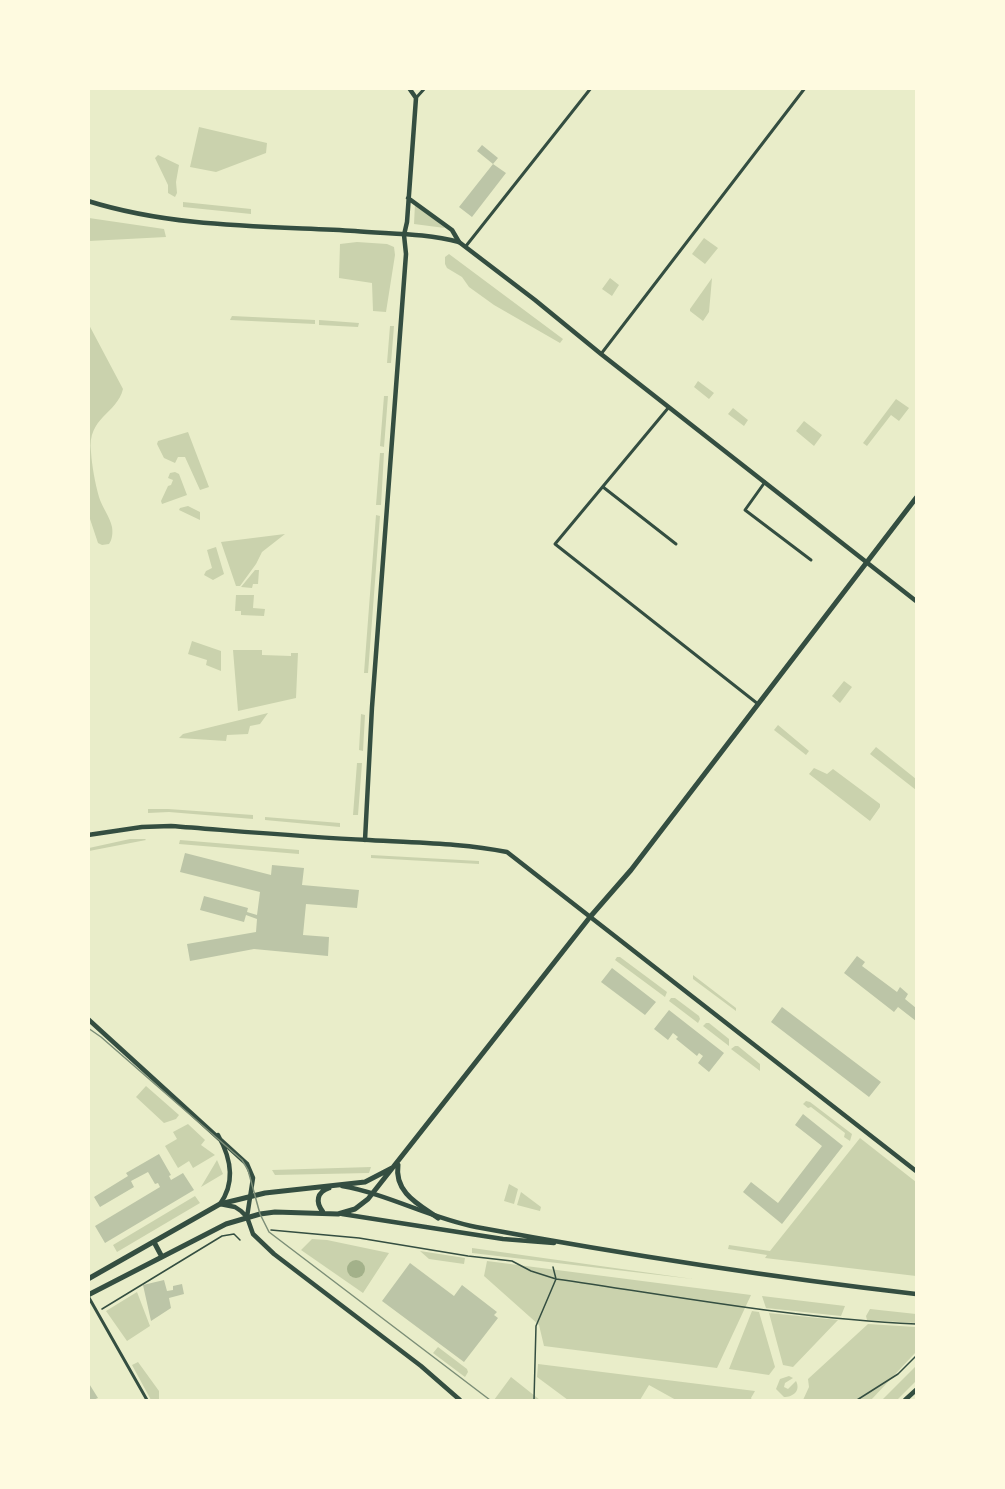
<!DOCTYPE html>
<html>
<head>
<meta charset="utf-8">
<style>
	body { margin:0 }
	#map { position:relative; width:1005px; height:1489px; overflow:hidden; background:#e9edc9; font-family:"Golos Text",sans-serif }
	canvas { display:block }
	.frame { position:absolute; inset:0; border:90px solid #fefae0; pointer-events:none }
</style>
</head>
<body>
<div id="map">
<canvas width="1005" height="1489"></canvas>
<div class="frame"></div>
</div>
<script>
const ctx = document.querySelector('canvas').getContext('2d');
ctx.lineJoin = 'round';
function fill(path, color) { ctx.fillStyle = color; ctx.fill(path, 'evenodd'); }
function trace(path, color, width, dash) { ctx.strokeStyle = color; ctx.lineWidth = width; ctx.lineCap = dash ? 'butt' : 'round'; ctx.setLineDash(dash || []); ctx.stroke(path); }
fill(new Path2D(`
	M199,127L267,143L266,153L216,172L190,167Z
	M158,155L179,165L176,182L177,193L175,197L168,193V185L155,158Z
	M183,202L251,209V214L183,207Z
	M415,204L445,228L414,224Z
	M89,218L164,229L166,237L89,241Z
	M704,238L718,248L705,264L692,254Z
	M357,242L387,244L394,247L395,255L386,312L373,311L372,283L339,278L340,244Z
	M449,254L563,339L560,343L494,305L469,287L462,277L447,268L445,264V257Z
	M610,278L619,285L612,296L602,289Z
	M712,278L709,312L703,321L690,311V309Z
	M232,316L315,320V324L230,320Z
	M319,320L359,323L358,327L319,325Z
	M88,323L123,389C117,414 87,417 91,452C92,466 95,483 99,497C102,507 110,517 112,527C113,533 112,540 109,544L102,545L98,543L89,516Z
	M390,326H394L391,363H387Z
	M698,381L714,393L709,399L694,387Z
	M384,396H388L384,447L380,446Z
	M896,399L909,408L899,421L891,415L867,446L863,443Z
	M733,408L748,420L744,426L728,414Z
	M804,421L822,435L814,446L796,431Z
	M188,432L209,487L200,490L185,457H178L175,463L164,458L157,444L158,441Z
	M380,453H384L381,505H376Z
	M175,472L179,474L187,495L162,504L161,501L168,486L171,485L173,480L168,478L170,473Z
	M188,506L200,512V520L179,510L180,508Z
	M376,515L380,516L368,673H364Z
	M285,534L262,552L256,564L240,586H236L221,542Z
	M216,547L224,574L213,580L204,575L206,571L212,568L207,550Z
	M255,570H259L258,584H253L252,588L241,587Z
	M236,595H254L253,608L265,609L264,616L241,615V611H235Z
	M192,641L221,651V671L206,665L207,660L188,654Z
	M233,650H262V655L291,656V653H298L296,698L238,711Z
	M844,681L852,687L840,703L832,696Z
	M268,713L260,724L250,726L248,734L227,735L226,741L179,738L183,734Z
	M361,714L365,715L363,751L359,750Z
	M778,725L809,751L806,755L774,730Z
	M876,747L916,779V790L870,754Z
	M357,763H362L358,815H353Z
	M814,768L827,774L833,769L880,804V807L870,821L809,774Z
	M148,809H168L253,815V819L169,812L148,813Z
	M265,817L340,823V827L265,820Z
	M130,839H145L146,840L89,851V848Z
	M180,840L299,850V854L179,844Z
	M371,855L479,861V864L371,858Z
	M617,957H620L667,992L665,997L615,960Z
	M693,975L736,1008V1011L693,979Z
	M671,998H675L699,1016L700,1019L698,1023L669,1001Z
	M706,1023H709L729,1039V1046L703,1026Z
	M735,1046H738L760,1064V1071L731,1049Z
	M146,1086L179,1115L176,1119L164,1123L136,1097Z
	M806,1101L810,1102L852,1134L850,1141L844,1137L845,1133L811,1107L808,1108L803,1104Z
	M188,1124L205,1140L201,1145L215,1155L193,1168L189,1161L178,1168L165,1146L177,1139L173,1132Z
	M860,1138L916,1182V1276L765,1258L767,1255L728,1249L729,1245L770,1251Z
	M217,1160L223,1174L201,1187Z
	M371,1167L369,1173L275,1175L272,1170Z
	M509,1184L518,1189L514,1204L504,1201Z
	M521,1192L541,1207L540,1211L517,1205Z
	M195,1196L200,1203L117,1252L113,1245Z
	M312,1239L327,1240L389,1253L363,1293L301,1250Z
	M472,1248L693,1279L472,1253Z
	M420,1251L465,1258L464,1264L429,1259Z
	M487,1261L751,1295L717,1368L544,1346L539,1325L484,1276Z
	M137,1292L150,1326L127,1341L106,1311Z
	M762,1296L845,1306L841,1316L766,1308Z
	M870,1309L916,1314V1323L867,1320L866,1316Z
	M752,1311L759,1312L775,1367L769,1375L729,1369Z
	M769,1313L838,1320L793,1367L783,1365Z
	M868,1324L916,1327V1352L871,1400H803L809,1387L808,1379Z
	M438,1347L467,1369L468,1372L465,1377L433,1353Z
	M138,1362L159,1391V1400H151L132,1365Z
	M538,1364L755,1391L751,1398L752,1400H676L649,1385L640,1400H568L537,1377Z
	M916,1366V1381L897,1400H882Z
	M789,1376L793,1378L785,1383L784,1387L788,1389L796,1381C801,1391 793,1397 784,1397L776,1389L780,1379Z
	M511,1377L540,1400H494Z`), '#cad2ad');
fill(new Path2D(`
	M347 1269a9 9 0 1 1 18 0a9 9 0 1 1-18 0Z`), '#a3b18a');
fill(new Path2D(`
	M482,145L498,158L493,164L506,173L472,217L459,207L493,164L477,151Z
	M185,853L271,875L272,865L304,868L302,885L359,890L357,908L306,904L303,935L329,937L328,956L254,949L190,961L187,944L256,932L257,919L246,915L244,922L200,910L204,896L248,908L247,912L257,915L260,892L180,872Z
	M857,956L865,962L862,966L897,992L900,987L908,994L905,999L916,1008V1021L898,1007L894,1012L844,973Z
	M612,968L656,1002L645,1015L601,982Z
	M782,1007L881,1082L869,1097L771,1022Z
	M669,1010L724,1053L709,1072L698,1063L703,1056L699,1053L697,1056L676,1039L678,1037L673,1033L668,1040L654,1029Z
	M803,1114L843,1146L782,1224L743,1192L751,1182L778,1203L822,1146L795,1125Z
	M159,1154L171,1175L169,1176L171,1180L183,1173L194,1190L105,1243L95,1226L160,1187L158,1183L155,1184L148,1172L131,1181L134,1187L100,1207L94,1197L128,1176L126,1173Z
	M410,1263L454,1296L462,1285L497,1312L494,1315L498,1318L464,1362L382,1301Z
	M164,1280L167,1291L173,1290V1286L182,1284L184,1294L169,1298L171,1308L151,1321L143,1285Z
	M88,1382L98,1398L93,1400H88Z`), '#bcc5a7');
trace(new Path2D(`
	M271,1230L359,1238L468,1256L512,1261L531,1271L556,1279C675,1296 796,1319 916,1324
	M102,1309L222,1236L234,1234L240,1240
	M534,1400L536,1326L556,1279L553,1267
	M857,1400L898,1374L916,1356`), '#344e41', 1.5);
trace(new Path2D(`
	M416,98L425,88
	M466,246L591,88
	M601,354L805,88
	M669,407L555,544L758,704
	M765,482L745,510L811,560
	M603,487L676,544
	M88,1296L147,1400`), '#344e41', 3);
trace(new Path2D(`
	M408,198L452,230L459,242
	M365,840L372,707L406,254L404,235L407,222L416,98L409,88
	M88,1019L247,1164L253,1178L247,1217
	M218,1135C231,1158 236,1182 220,1204L235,1207L241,1211L247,1217L253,1234L274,1254L421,1366L460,1400`), '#344e41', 4.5);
trace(new Path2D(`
	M88,201C174,228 266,226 355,231C389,234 425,233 459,242L535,300L601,354L916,601
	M88,835L142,827L171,826C237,831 303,837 369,840C416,843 461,843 507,852L916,1171
	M342,1186C388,1194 430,1218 476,1227C622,1254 769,1277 916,1294
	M342,1214L503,1239L554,1243
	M905,1400L916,1390`), '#344e41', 4.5);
trace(new Path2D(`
	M398,1165C394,1192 418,1204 438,1218
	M323,1212C315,1202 317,1192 329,1188
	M154,1242L162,1257
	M88,1279L220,1204L265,1193L365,1182L392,1168
	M88,1295L226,1224L260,1214L275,1212L338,1214L355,1209L368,1199L590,917L631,870L916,498`), '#344e41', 5);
trace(new Path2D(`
	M88,1028L101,1037L242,1160L248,1170L260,1214L269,1232L490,1400`), '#7c8e77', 1.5);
</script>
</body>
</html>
